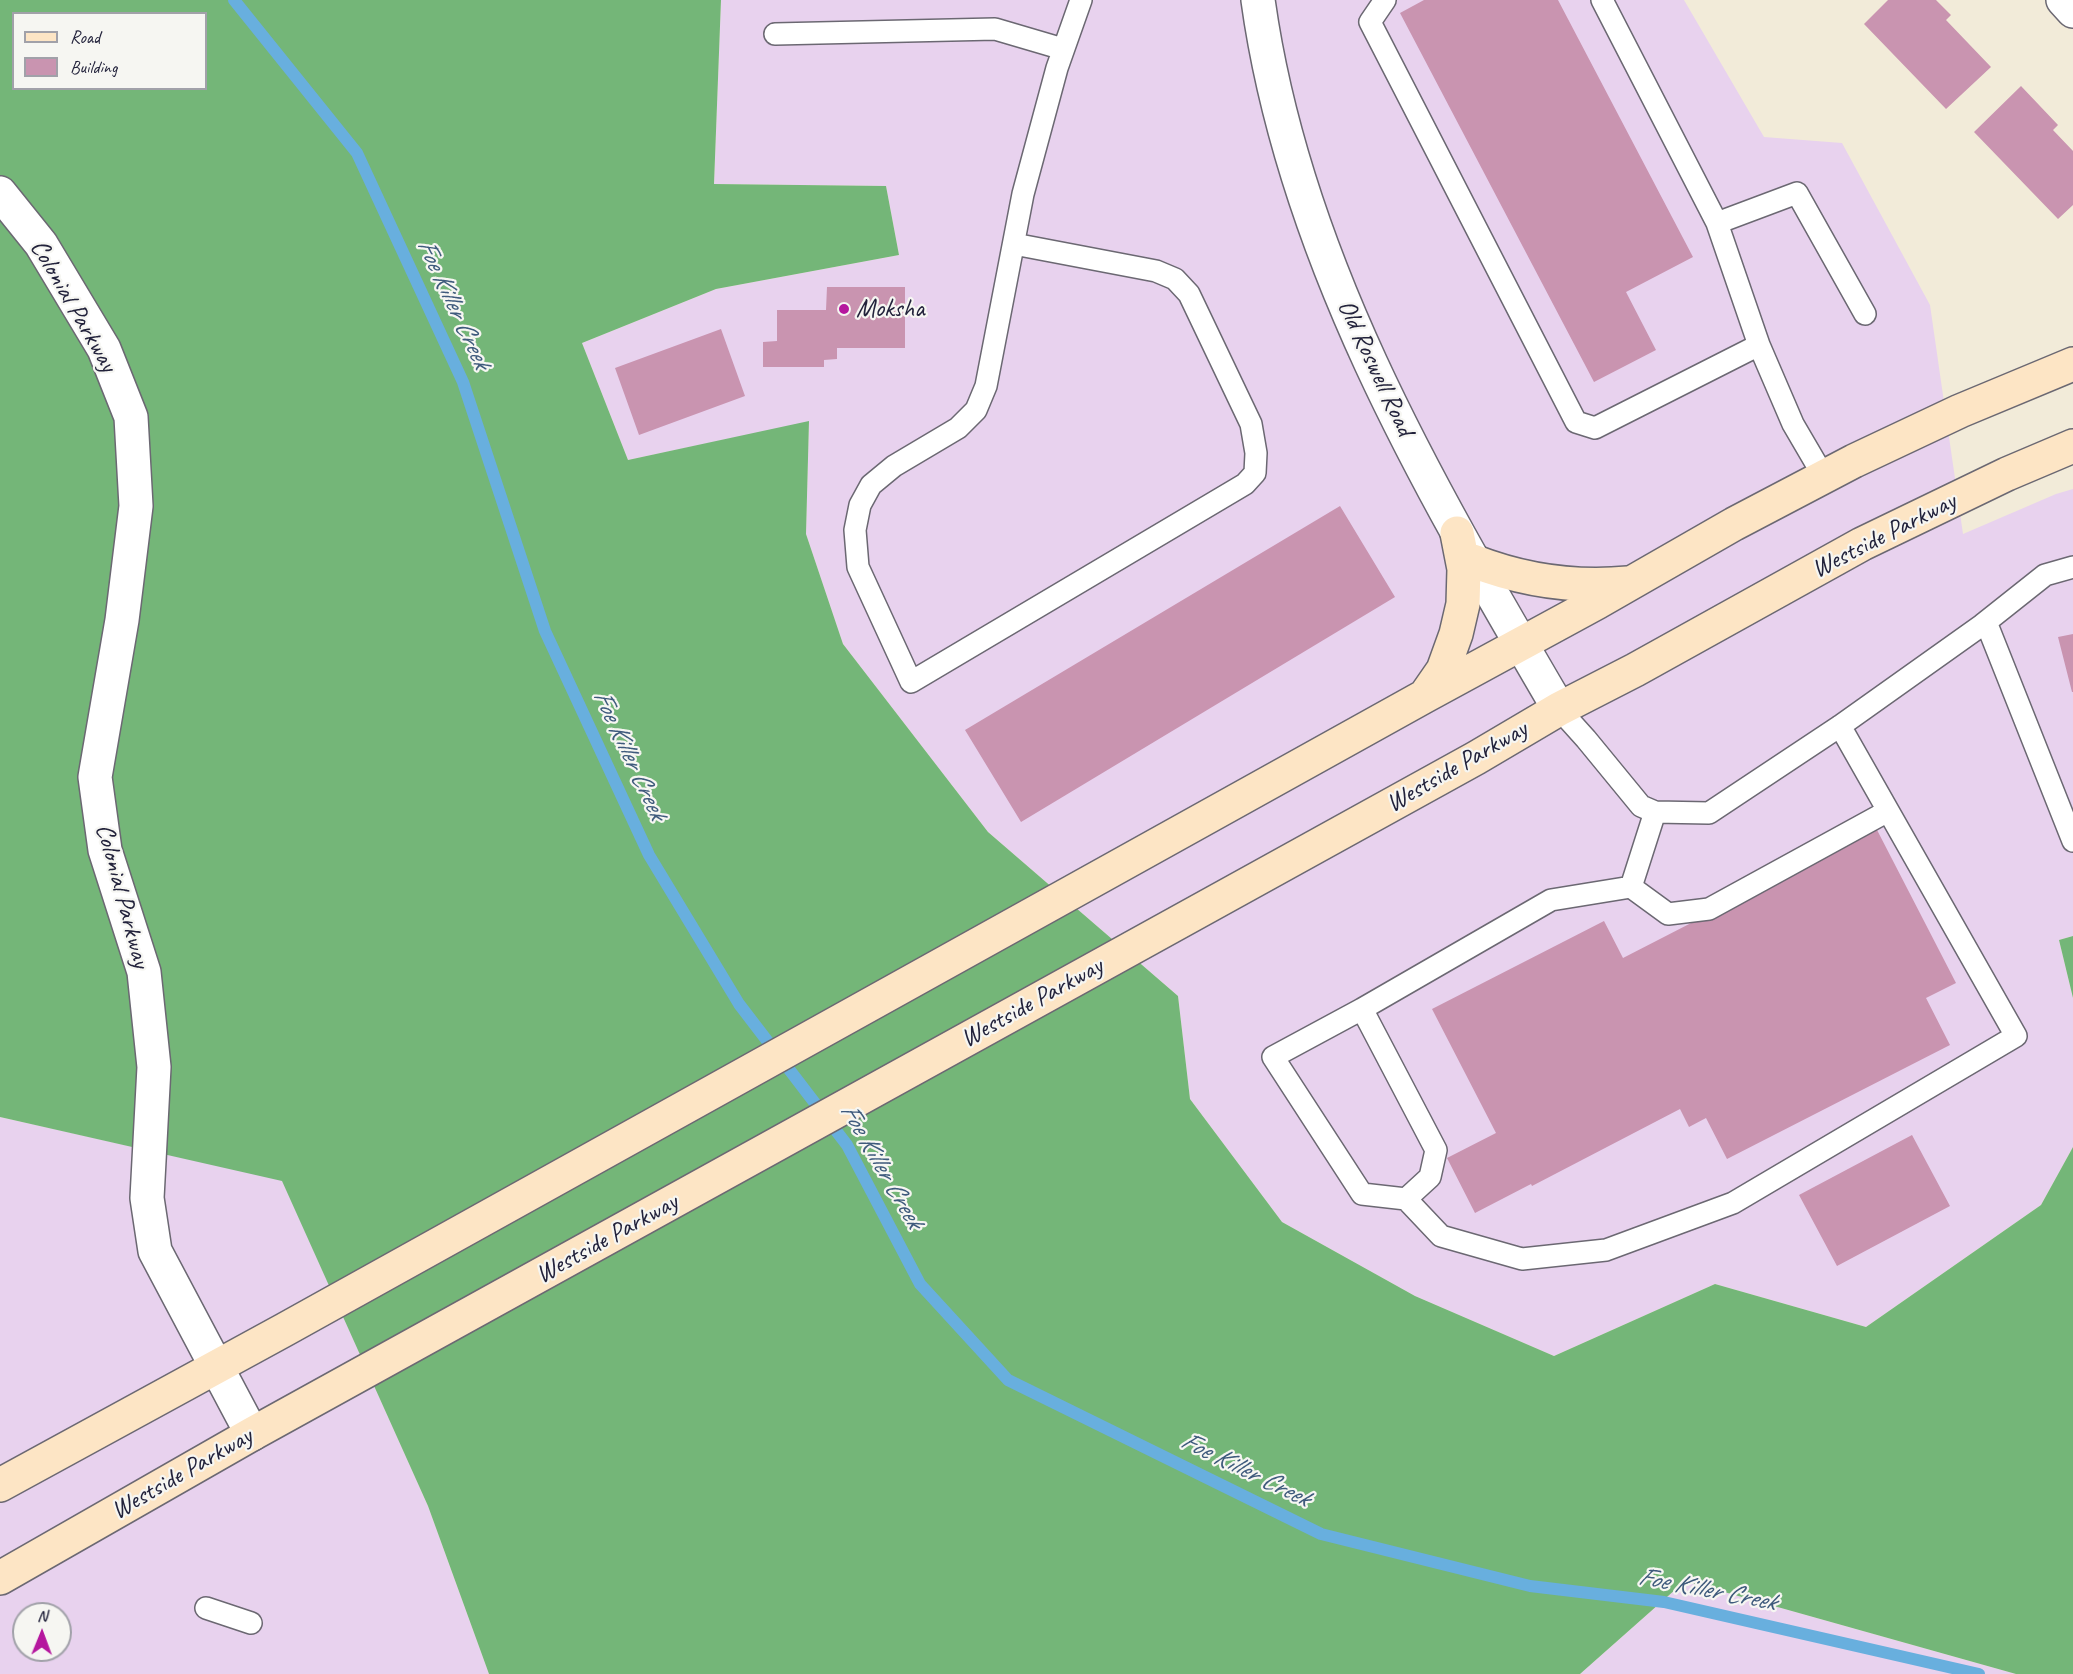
<!DOCTYPE html>
<html>
<head>
<meta charset="utf-8">
<style>
	body { margin:0 }
	#map { position:relative; width:2073px; height:1674px; overflow:hidden; background:#f2ebd9; font-family:Caveat,sans-serif }
	canvas { display:block }
	.legend { position:absolute; left:12px; top:12px; width:195px; height:78px; box-sizing:border-box; background:#f6f6f2; border:2px solid #a1a1a9; margin:0; padding:8px 10px; list-style:none; font-size:18px; color:#22223b }
	.legend li { display:flex; align-items:center; gap:12px; height:30px }
	.legend b { width:30px; border:2px solid #a1a1a9 }
	.north { position:absolute; left:12px; top:1602px; width:60px; height:60px; box-sizing:border-box; background:#f6f6f2; border:2px solid #a1a1a9; border-radius:50%; rotate:1deg; font-size:16px; font-weight:700; line-height:24px; text-align:center; color:#22223b }
	.north::after { content:''; display:block; margin:auto; width:21px; height:27px; background:#b5179e; clip-path:polygon(50% 0,100% 100%,50% 72%,0 100%) }
</style>
</head>
<body>
<div id="map">
<canvas width="2073" height="1674"></canvas>
<ul class="legend">
<li><b style="height:8px;background:#fde5c5"></b>Road</li>
<li><b style="height:16px;background:#c994b0"></b>Building</li>
</ul>
<div class="north">N</div>
</div>
<script>
const ctx = document.querySelector('canvas').getContext('2d');
ctx.lineJoin = 'round';
function fill(path, color) { ctx.fillStyle = color; ctx.fill(path, 'evenodd'); }
function trace(path, color, width, dash) { ctx.strokeStyle = color; ctx.lineWidth = width; ctx.lineCap = dash ? 'butt' : 'round'; ctx.setLineDash(dash || []); ctx.stroke(path); }
function write(font, color, halo, rows, align = 'center') {
  ctx.font = font + ' Caveat,sans-serif'; ctx.lineWidth = 4.5; ctx.setLineDash([]); ctx.textBaseline = 'middle'; ctx.strokeStyle = halo; ctx.fillStyle = color; for (const [text, x, y, turn = 0] of rows) {
    ctx.save(); ctx.translate(x, y); ctx.rotate((+turn || 0) * Math.PI / 180); ctx.textAlign = isNaN(turn) ? turn : align; if (halo) ctx.strokeText(text, 0, 0); ctx.fillText(text, 0, 0); ctx.restore();
  }
}
fill(new Path2D(`
	M721,0H1684L1764,137L1842,143L1930,305L1963,534L2056,494L2073,489V936L2059,940L2073,998V1147L2041,1205L1866,1327L1715,1284L1554,1356L1415,1296L1282,1222L1190,1099L1178,996L988,832L843,644L806,534L809,422L628,460L582,343L716,289L899,255L886,186L714,184Z
	M0,1117L282,1180L428,1506L489,1674H0ZM24,1614H60V1650H24Z
	M1685,1581L2016,1674H1580Z`), '#e8d2ee');
fill(new Path2D(`
	M0,0H721L714,184L886,186L899,255L716,289L582,343L628,460L809,421L806,534L843,644L988,832L1178,996L1190,1099L1282,1222L1415,1296L1554,1356L1715,1284L1866,1327L2041,1205L2073,1147V1674H2016L1685,1581L1580,1674H489L428,1506L282,1181L0,1117ZM14,14H206V88H14Z
	M2073,936V998L2059,940Z`), '#74b678');
trace(new Path2D(`
	M234,0L357,153L463,382L545,631L649,855L739,1004L847,1145L920,1284L1008,1380L1321,1534L1530,1586L1664,1602L1979,1674`), '#68afde', 12);
fill(new Path2D(`
	M1424,0H1558L1693,257L1626,292L1656,350L1594,382L1400,13Z
	M1888,0H1936L1951,15L1946,20L1991,67L1946,109L1864,24Z
	M2021,86L2058,125L2053,130L2073,151V205L2058,219L1974,132Z
	M827,287H905V348H837V359L824,360V367H763V342L777,341V310H826Z
	M721,329L745,396L639,435L615,368Z
	M1340,506L1395,597L1021,822L965,730Z
	M2073,634V692H2072L2058,637Z
	M1876,828L1956,983L1926,998L1950,1045L1727,1159L1706,1118L1689,1127L1680,1109L1532,1186L1531,1184L1475,1213L1447,1158L1496,1133L1432,1009L1604,921L1623,958Z
	M1912,1135L1950,1206L1837,1266L1799,1195Z`), '#c994b0');
const service = new Path2D(`
	M1385,0L1370,22L1576,422L1595,428L1759,345L1717,223L1602,0
	M775,34L995,29L1063,49
	M1717,223L1797,193L1865,314
	M1014,244L1156,271L1175,279L1189,294L1251,424L1256,453L1255,473L1245,484L911,682L858,567L855,530L860,505L871,485L894,466L958,428L976,410L986,386L1023,194L1057,68L1081,0
	M1759,345L1793,424L1824,477
	M1986,622L2073,841
	M1559,709L1586,739L1641,806L1655,812L1709,813L1840,726L1982,625L2045,575L2073,567
	M1655,812L1631,887L1551,900L1362,1009L1273,1057L1362,1194L1406,1199L1441,1236L1522,1259L1606,1250L1733,1203L2016,1036L1840,726
	M1631,887L1668,914L1709,909L1888,811
	M1362,1009L1436,1150L1430,1177L1406,1199
	M206,1608L251,1623`);
const minor = new Path2D(`
	M2063,0L2073,11
	M0,193L41,244L104,349L131,417L136,506L122,620L95,777L105,850L144,972L154,1067L147,1198L155,1251L252,1434`);
const tertiary = new Path2D(`
	M1258,0C1294,259 1429,487 1559,709`);
const secondary = new Path2D(`
	M1473,561C1524,581 1574,588 1628,583
	M1425,696L1443,670L1456,634L1463,604L1464,569L1457,533
	M0,1485L284,1330L1425,696L1598,602L1734,524L1854,461L1960,411L2073,364
	M0,1578L252,1434L1476,758L1559,709L1635,670L1862,544L2007,474L2073,446`);
trace(service, '#6b6872', 24);
trace(minor, '#6b6872', 36);
trace(tertiary, '#6b6872', 36);
trace(secondary, '#6b6872', 36);
trace(service, '#fff', 21);
trace(minor, '#fff', 33);
trace(tertiary, '#fff', 33);
trace(secondary, '#fde5c5', 33);
for (const [x, y, r, color] of [
	[844,309,6,"#b5179e"]
]) { const dot = new Path2D(); dot.arc(x, y, r, 0, 2 * Math.PI); ctx.fillStyle = color; ctx.fill(dot); trace(dot, '#f6f6f2', 2); }
write('26px', '#22223b', '#f6f6f2', [
	["Colonial Parkway",73,306,60],
	["Old Roswell Road",1375,368,65],
	["Westside Parkway",1884,536,-27],
	["Westside Parkway",1457,767,-30],
	["Colonial Parkway",122,896,75],
	["Westside Parkway",1032,1003,-29],
	["Westside Parkway",607,1239,-29],
	["Westside Parkway",182,1474,-30]
]);
write('26px', '#22223b', '#f6f6f2', [
	["Moksha",856,309]
], 'left');
write('italic 27px', '#3e5a7c', '#f6f6f2', [
	["Foe Killer Creek",453,304,65],
	["Foe Killer Creek",629,755,65],
	["Foe Killer Creek",881,1166,60],
	["Foe Killer Creek",1245,1470,26],
	["Foe Killer Creek",1707,1590,11]
]);
</script>
</body>
</html>
